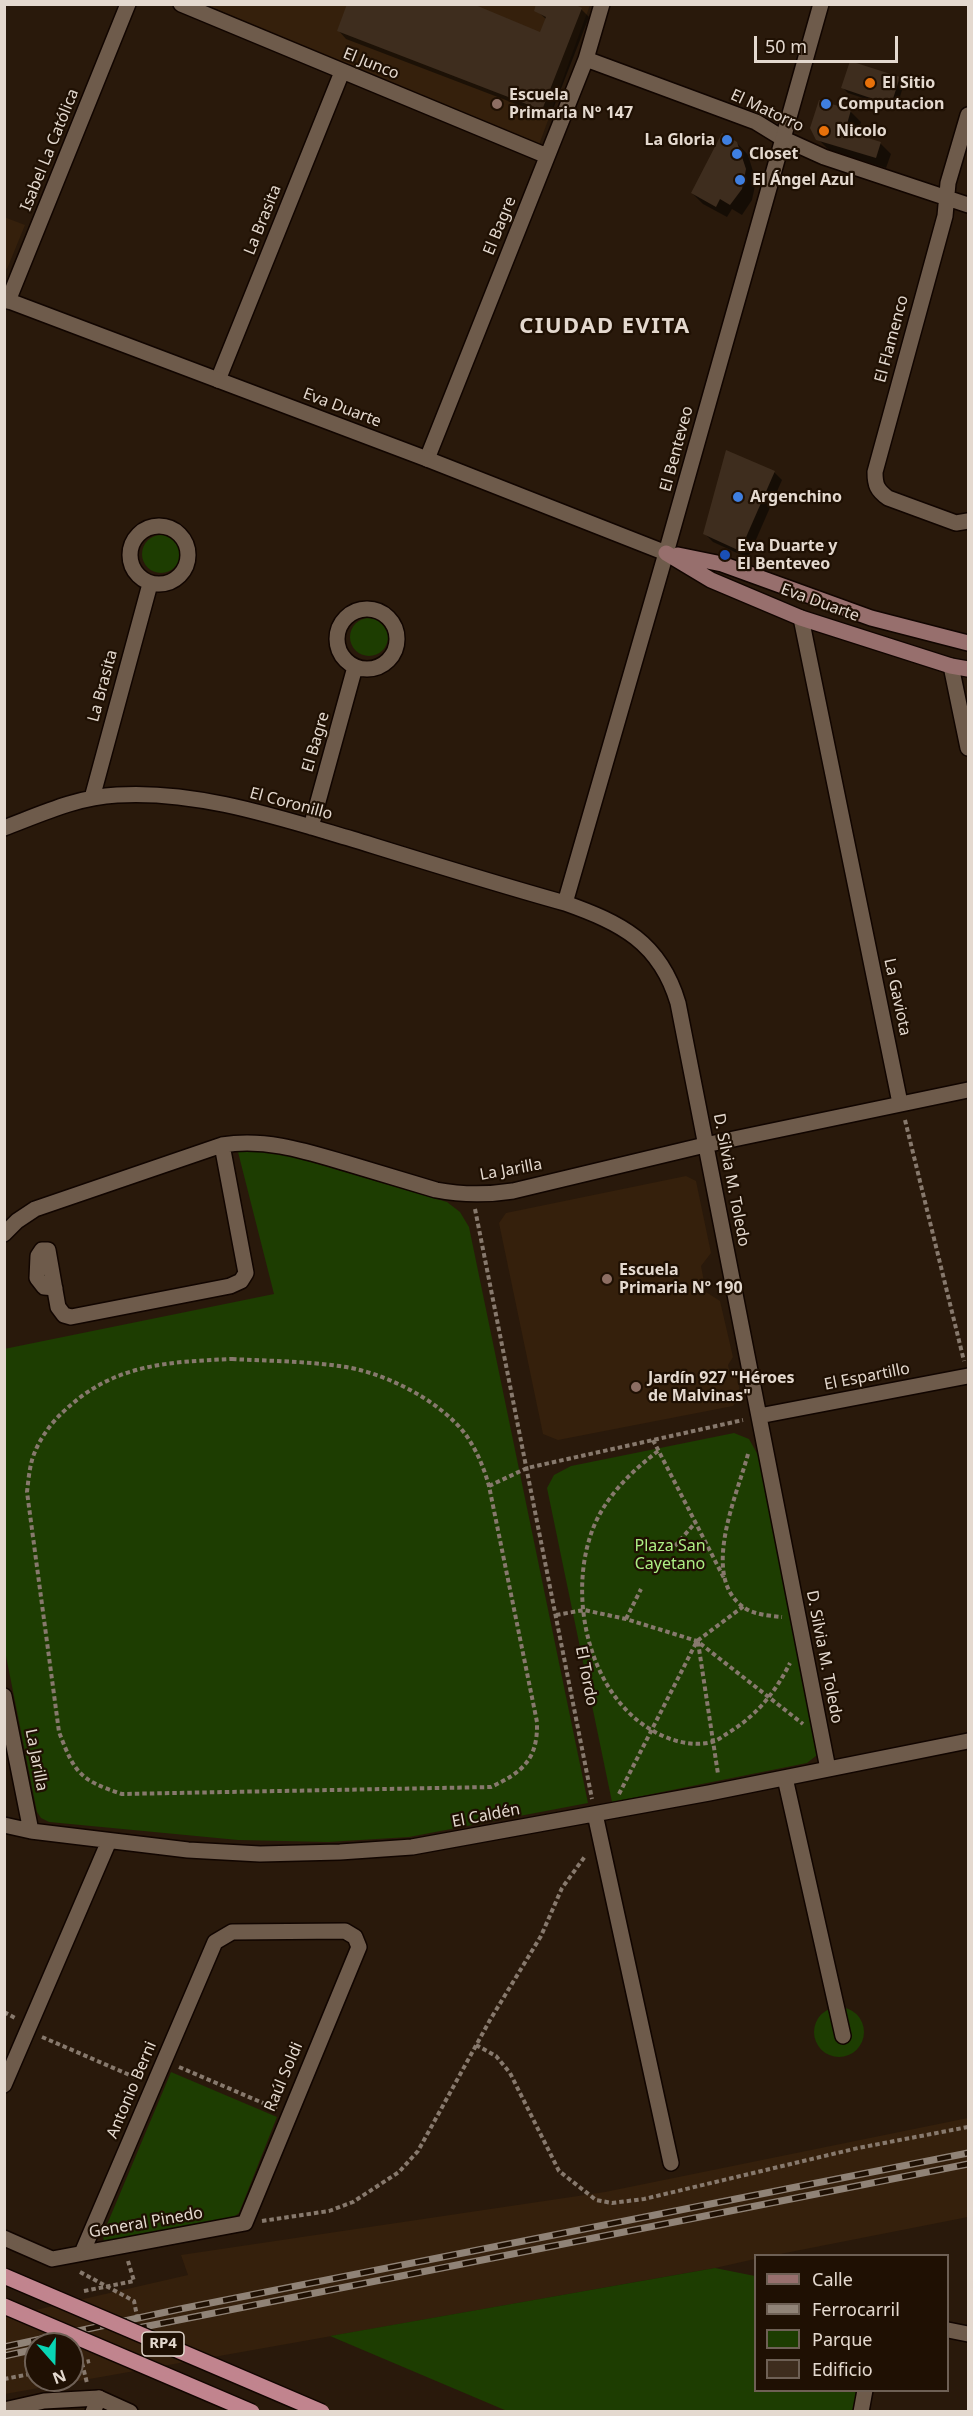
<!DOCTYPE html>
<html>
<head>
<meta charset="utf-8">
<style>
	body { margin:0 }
	#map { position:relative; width:973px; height:2416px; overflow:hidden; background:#29190b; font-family:"Noto Sans",sans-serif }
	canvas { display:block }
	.frame { position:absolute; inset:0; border:6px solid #e4d9cf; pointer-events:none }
	.legend { position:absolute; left:754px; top:2254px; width:195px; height:138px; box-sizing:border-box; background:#1f1003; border:2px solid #6e6055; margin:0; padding:8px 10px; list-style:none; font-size:18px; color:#e4d9cf }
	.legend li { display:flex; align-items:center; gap:12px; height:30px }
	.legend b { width:30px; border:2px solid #6e6055 }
	.north { position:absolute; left:24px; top:2332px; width:60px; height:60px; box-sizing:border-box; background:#1f1003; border:2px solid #6e6055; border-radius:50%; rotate:160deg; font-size:16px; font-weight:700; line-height:24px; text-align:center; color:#e4d9cf }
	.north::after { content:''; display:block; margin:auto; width:21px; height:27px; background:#09d5b5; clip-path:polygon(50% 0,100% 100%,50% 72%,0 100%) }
	.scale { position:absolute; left:754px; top:36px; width:144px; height:27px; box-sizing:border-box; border:3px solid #e4d9cf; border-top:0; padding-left:8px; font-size:18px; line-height:21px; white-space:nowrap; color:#e4d9cf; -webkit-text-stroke:4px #1f1003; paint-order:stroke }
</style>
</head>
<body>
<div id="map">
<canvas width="973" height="2416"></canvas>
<div class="frame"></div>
<ul class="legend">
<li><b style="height:8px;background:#976f6d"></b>Calle</li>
<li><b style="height:8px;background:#908377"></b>Ferrocarril</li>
<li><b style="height:16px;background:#1d3d01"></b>Parque</li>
<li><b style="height:16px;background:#3e2d1e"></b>Edificio</li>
</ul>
<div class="north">N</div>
<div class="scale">50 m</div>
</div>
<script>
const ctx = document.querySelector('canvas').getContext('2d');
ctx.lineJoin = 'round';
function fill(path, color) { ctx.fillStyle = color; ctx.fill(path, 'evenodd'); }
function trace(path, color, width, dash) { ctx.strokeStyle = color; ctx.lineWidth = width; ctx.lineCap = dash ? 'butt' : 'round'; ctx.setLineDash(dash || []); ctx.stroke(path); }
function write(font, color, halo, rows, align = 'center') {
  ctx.font = font + ' "Noto Sans",sans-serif'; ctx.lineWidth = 4.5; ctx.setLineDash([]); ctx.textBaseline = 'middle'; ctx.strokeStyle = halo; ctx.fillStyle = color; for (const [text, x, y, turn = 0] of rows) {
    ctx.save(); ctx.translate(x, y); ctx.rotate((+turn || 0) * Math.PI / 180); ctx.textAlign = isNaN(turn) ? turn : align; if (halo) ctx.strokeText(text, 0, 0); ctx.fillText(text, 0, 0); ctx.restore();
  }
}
fill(new Path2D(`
	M206,5H590L539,145Z
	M4,217L25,225L7,269L5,268Z
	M686,1176L696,1181L711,1253L701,1266L706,1292L720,1301L733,1357L728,1365L730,1374L738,1379L740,1395L733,1406L558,1440L543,1434L499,1223L506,1213Z
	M968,2118V2217L775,2255L756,2256L755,2259L715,2268L5,2394V2317L188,2275L181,2255L605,2192ZM36,2344H72V2380H36Z`), '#35200c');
fill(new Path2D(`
	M142 554a19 19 0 1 1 38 0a19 19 0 1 1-38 0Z
	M350 637a19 19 0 1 1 38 0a19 19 0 1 1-38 0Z
	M251,1148L284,1154L447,1202L460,1212L469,1227L588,1803L409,1837L328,1842L238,1840L49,1822L41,1818L37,1812L5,1651L4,1349L274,1294L238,1152Z
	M734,1433L749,1439L758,1455L818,1751L816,1756L807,1763L612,1802L547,1488L554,1475L571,1466Z
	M814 2032a25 25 0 1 1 50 0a25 25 0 1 1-50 0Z
	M171,2072L277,2117L239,2213L229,2221L104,2244L103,2234Z
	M715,2268L755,2276L756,2390L859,2391L855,2411H507L330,2336Z`), '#1d3d01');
fill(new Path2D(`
	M581,9L589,17L550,117L346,39L338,30L541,34L547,20L536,10Z
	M899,78L904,84L896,109L848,93L843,88Z
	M850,111L861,122L857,136L880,143L891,154L886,168L829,150L818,139Z
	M737,143L748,155L756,181L752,200L742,215L732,209L727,217L703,204L692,193Z
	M774,472L782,480L748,558L713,542L705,534Z`), '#0007');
fill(new Path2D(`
	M347,4H473L540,32L546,17L534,11L536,4H574L582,8L542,110L337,31Z
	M850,61L900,77L891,105L841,88Z
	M819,100L851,110L845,131L881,142L876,158L816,140L810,128Z
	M722,133L737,142L746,169L742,189L730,205L720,199L716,207L691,193Z
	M726,450L775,471L740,551L703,534Z`), '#3e2d1e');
const minor = new Path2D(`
	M181,4L547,156
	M586,59L756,122L782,138L824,157L968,205
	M968,115L948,183L945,216L875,472C875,485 877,490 888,498L956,523L968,521
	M8,301L128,4
	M218,380L342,72
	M427,459L586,59L602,4
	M130 555a29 29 0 1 1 58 0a29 29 0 1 1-58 0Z
	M337 639a30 30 0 1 1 60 0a30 30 0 1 1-60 0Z
	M801,618L900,1103
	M951,666L968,748
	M92,798L150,584
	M311,827L355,667
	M4,828C41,814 77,797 117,795C196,790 277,817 352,839C423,861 493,883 565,903C621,923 660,942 678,1003L828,1769
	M565,903L666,553
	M4,1234L17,1221L35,1209L222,1145C266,1138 305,1151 346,1163C376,1172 406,1181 436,1190C462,1195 487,1195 513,1191L705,1145L968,1090
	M55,1288L44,1287L37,1278L38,1256L42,1250H48L58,1307L64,1315L71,1317L230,1286L241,1281L246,1273L222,1145
	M759,1416L968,1376
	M4,1696L31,1831
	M785,1778L843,2036
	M595,1814L671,2163
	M4,1825L31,1831L188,1850L260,1854L340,1852L412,1847L709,1793L968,1741
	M4,2085L109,1841
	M4,2238L52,2259L245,2223L359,1947L355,1937L345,1931L232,1932L215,1942L82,2253
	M948,2330L968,2334
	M4,2410L44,2401L99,2398
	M861,2412L865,2390`);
const tertiary = new Path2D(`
	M4,299L427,459L666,553L821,4
	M93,2412L99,2398L130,2412`);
const secondary = new Path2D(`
	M666,553L711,580L801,618L951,666L968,669
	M678,555L722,564L871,618L968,643`);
trace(minor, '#110500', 18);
trace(tertiary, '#110500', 18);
trace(secondary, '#110500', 18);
trace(new Path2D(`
	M905,1120L964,1361
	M475,1209L592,1799
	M232,1359C268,1361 304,1361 339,1366C382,1371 440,1400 466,1435C477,1451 484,1468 489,1486L537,1722C538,1759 523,1772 491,1787L122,1794C80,1780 75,1774 59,1732L27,1492C28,1483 29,1473 31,1464C35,1446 48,1426 62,1413C112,1364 166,1362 232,1359Z
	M653,1440L725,1580
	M658,1451C632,1471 607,1495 594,1526C566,1594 588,1696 655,1732C671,1741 693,1747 712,1742C717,1741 723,1736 728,1733C756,1716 775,1693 790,1663
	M748,1454C737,1496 696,1584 750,1611C760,1615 772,1616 782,1617
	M489,1486L527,1468L743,1420
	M675,1546L695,1523
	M556,1615L584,1610L626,1619L697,1641L803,1724
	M626,1619L641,1589
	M698,1642L718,1774
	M619,1794L697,1641L744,1606
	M4,2012L17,2019
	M42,2037L139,2079
	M476,2045L496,2056L510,2073L559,2171L596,2200L612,2203L644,2199L858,2148L968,2127
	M179,2067L277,2109
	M262,2221L329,2211L353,2202L399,2172L418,2151L490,2020L541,1936L562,1888L586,1855
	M80,2272L134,2301L137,2316
	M84,2291L134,2281L128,2261
	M82,2363L87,2383
	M72,2365L90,2361
	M4,2379L36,2373`), '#87796d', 4, [4.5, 3]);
trace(minor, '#6e5b4b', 15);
trace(tertiary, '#6e5b4b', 15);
trace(secondary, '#976f6d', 15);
const rail = new Path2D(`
	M133,2329L968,2164
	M4,2347L180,2309L968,2153
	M4,2356L36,2349`);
trace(rail, '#908377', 7);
trace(rail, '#1f1003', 4.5, [14]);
const primaryBridge = new Path2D(`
	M4,2276L322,2412
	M4,2306L252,2412`);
trace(primaryBridge, '#110500', 18, []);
trace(primaryBridge, '#c1848e', 15);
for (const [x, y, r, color] of [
	[870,83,6,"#e8710a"],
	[497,104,6,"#8d6e63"],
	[826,104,6,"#3f7fe0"],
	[824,131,6,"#e8710a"],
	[727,140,6,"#3f7fe0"],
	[737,154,6,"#3f7fe0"],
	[740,180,6,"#3f7fe0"],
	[738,497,6,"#3f7fe0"],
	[725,555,6,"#1a4fb4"],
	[607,1279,6,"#8d6e63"],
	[636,1387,6,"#8d6e63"]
]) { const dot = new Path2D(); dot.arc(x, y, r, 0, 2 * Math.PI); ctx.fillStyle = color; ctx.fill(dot); trace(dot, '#1f1003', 2); }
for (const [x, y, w] of [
	[163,2344,42]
]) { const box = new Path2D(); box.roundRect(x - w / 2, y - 12, w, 24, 4.5); ctx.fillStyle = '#1f1003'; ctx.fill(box); trace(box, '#e4d9cf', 1.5); }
write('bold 15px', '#e4d9cf', null, [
	["RP4",163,2344]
]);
write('16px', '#e4d9cf', '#1f1003', [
	["El Junco",371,64,22],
	["El Matorro",767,111,25],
	["Isabel La Católica",50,150,-68],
	["La Brasita",263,220,-68],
	["El Bagre",500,226,-68],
	["El Flamenco",892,339,-75],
	["Eva Duarte",342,408,21],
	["El Benteveo",677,449,-75],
	["Eva Duarte",820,603,20],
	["La Brasita",103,686,-75],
	["El Bagre",316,742,-74],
	["El Coronillo",291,804,15],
	["La Gaviota",897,997,78],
	["La Jarilla",511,1170,-10],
	["D. Silvia M. Toledo",731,1180,79],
	["El Espartillo",867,1377,-11],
	["D. Silvia M. Toledo",824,1657,79],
	["El Tordo",586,1676,79],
	["La Jarilla",36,1760,79],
	["El Caldén",486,1816,-11],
	["Raúl Soldi",284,2077,-67],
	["Antonio Berni",132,2090,-67],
	["General Pinedo",146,2223,-10]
]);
write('bold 16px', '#e4d9cf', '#1f1003', [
	["El Sitio",882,83],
	["Escuela",509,95],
	["Primaria N° 147",509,113],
	["Computacion",838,104],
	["Nicolo",836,131],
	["La Gloria",715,140,"right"],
	["Closet",749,154],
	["El Ángel Azul",752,180],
	["Argenchino",750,497],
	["Eva Duarte y",737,546],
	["El Benteveo",737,564],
	["Escuela",619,1270],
	["Primaria Nº 190",619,1288],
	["Jardín 927 \"Héroes",648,1378],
	["de Malvinas\"",648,1396]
], 'left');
write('16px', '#adef84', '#1f1003', [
	["Plaza San",670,1546],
	["Cayetano",670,1564]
]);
ctx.letterSpacing = '1.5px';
write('bold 22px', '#e4d9cf', '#1f1003', [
	["CIUDAD EVITA",605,327]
]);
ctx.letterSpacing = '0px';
</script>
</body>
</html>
